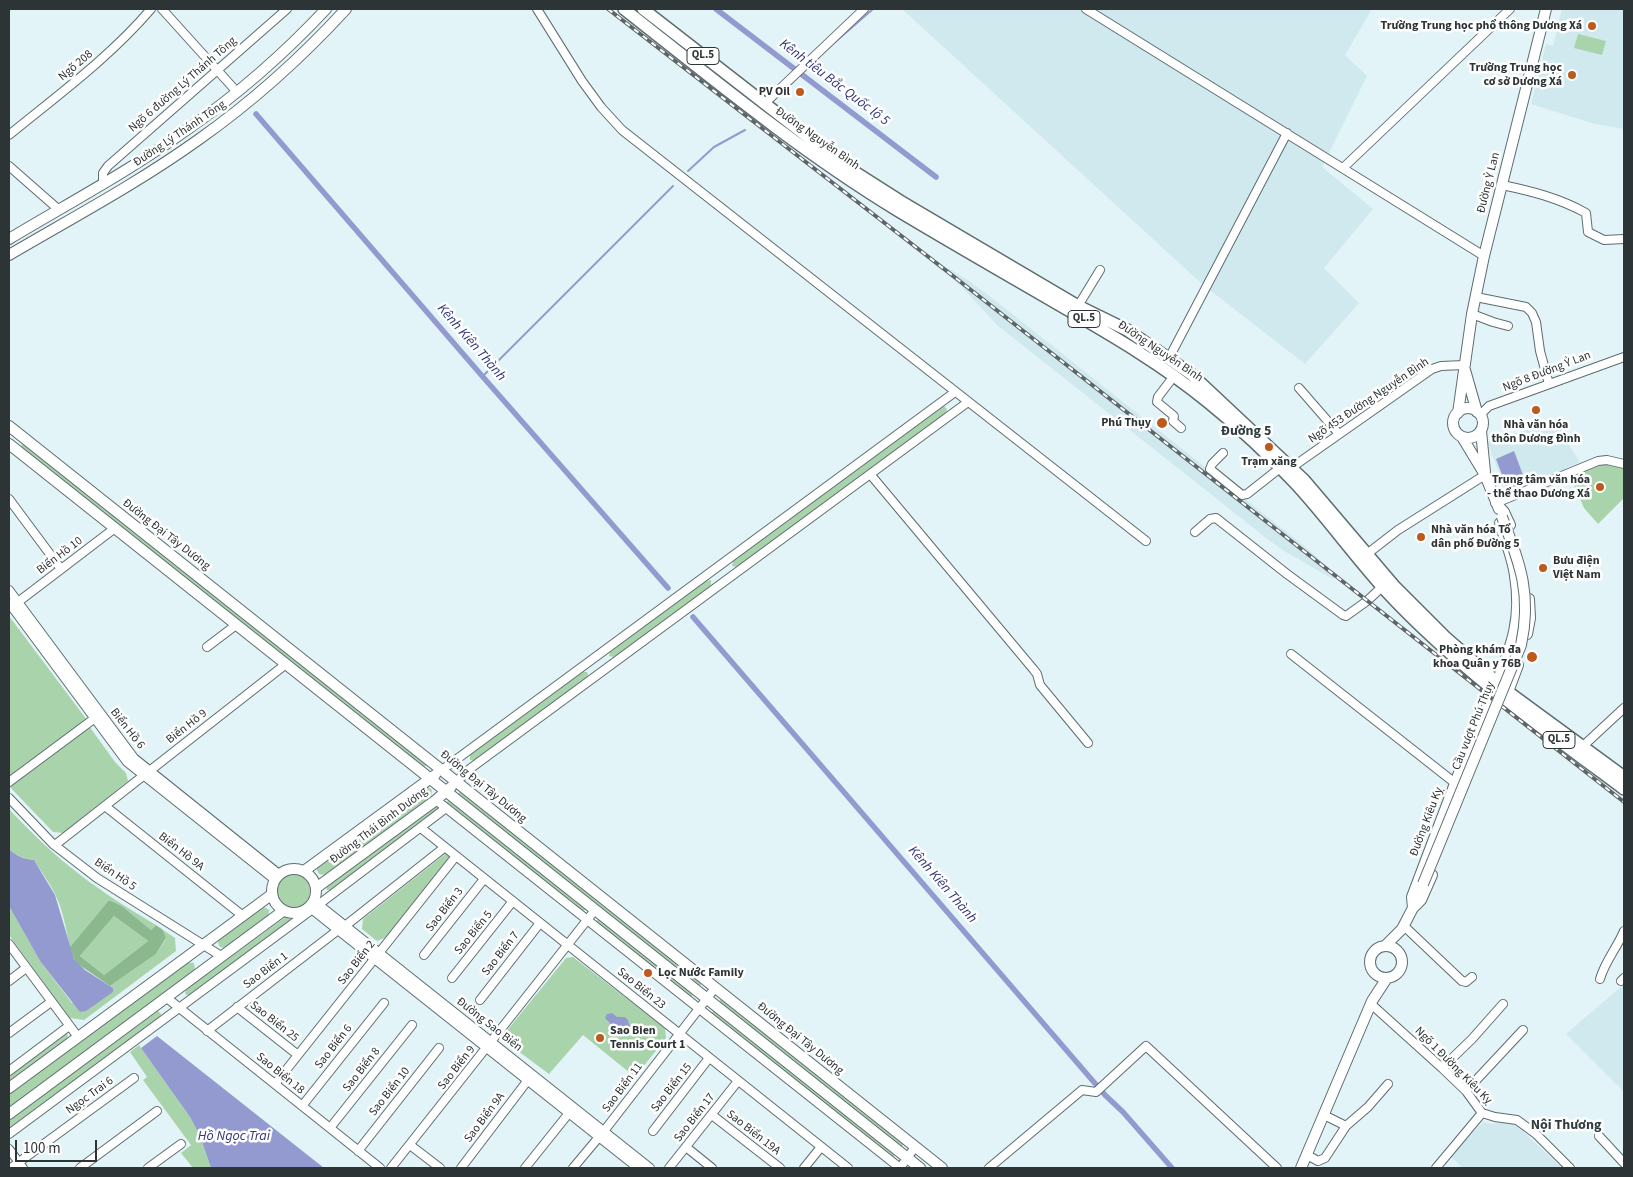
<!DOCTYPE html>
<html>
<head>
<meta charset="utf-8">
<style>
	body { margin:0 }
	#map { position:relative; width:1633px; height:1177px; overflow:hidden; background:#e3f4f8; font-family:"Source Sans 3",sans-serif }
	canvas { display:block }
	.frame { position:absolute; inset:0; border:10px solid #2d3435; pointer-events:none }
	.scale { position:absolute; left:15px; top:1140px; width:82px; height:22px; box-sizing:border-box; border:2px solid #2d3435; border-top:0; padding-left:6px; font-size:15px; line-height:18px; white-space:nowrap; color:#2d3435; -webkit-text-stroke:4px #fefefe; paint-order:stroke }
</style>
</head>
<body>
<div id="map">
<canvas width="1633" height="1177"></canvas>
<div class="frame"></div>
<div class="scale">100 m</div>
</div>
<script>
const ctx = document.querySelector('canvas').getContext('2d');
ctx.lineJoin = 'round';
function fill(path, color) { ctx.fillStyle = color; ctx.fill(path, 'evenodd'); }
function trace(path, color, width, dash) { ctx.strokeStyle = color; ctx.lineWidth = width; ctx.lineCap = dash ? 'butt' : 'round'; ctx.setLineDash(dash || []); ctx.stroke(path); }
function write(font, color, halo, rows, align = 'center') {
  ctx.font = font + ' "Source Sans 3",sans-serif'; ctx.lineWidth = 5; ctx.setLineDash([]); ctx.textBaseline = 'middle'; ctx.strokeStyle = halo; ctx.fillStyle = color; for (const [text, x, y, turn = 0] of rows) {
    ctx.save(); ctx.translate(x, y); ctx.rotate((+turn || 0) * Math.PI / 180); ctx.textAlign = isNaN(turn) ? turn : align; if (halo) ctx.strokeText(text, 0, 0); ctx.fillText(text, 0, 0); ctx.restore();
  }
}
fill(new Path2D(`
	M902,9H1372L1345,55L1367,76L1322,167L1373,209L1324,268L1359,303L1305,364L1202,284Z
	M1562,9H1624V129L1595,124L1531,104L1546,44L1553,46Z
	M927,256L968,280L996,301L1303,545L1337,575L1336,577L1333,579L1284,551L1270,541L997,325L960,285L926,258Z
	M1556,419L1565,439L1580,462L1566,468L1564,471L1529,484L1525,488L1508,495L1487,442L1507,434L1508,436Z
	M1624,984V1092L1566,1034Z
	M1511,1120L1562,1168H1463L1450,1156L1483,1122L1492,1124Z`), '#cfe9ee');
fill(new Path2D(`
	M1578,34L1606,41L1602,55L1574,48Z
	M944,406L947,409L946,413L737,567L732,566L733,561Z
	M22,444H24L426,763V766L423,767L21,447Z
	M1602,462L1624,467V498L1598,524L1584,508L1570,476Z
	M711,580V586L614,657L609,656L610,652L706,581Z
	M9,616L87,720L9,779Z
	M583,672H587L588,674L587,678L474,761L470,760V755Z
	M89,726L115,762L126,773L128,781L63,833L53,832L9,786Z
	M427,786L432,790L431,797L326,875L319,874L317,870V866Z
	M460,791L463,792L700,981L701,985L697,986L458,795Z
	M449,800L586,908V910L581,911L447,805L446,802Z
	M436,805L440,808L438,810L331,890H327L326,887Z
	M9,809C37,839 67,867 101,890C119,903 138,914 156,925L151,930L122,906L109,900L70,947C66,929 63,910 55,894C49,882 41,871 34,860C24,858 16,856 9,849Z
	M445,854L450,855V858L387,937L377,941L362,929L363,919Z
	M276 891a17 17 0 1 1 34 0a17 17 0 1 1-34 0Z
	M9,906L40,961L72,1003L113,988L110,986L156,954L166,939L163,930L175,938L176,951L84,1020L70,1018L9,935Z
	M262,907L266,908L269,910L268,918L225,948L220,947L218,943L219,939Z
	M114,916L148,941L104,975L80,956Z
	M287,916L290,918L289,922L190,995H186L185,992L187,989Z
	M600,919L693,994L692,996L690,997L597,923V920Z
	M573,957L665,1028L666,1038L635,1077L583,1035L549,1074L506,1042L505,1033L566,958Z
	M187,962L194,963L195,970L9,1109V1094Z
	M723,999L903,1143V1145L901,1147L720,1003V1000Z
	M158,1011L161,1014L160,1017L9,1128V1120Z
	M714,1011L894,1153V1157L892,1158L712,1014V1012Z
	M65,1033L68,1035L67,1039L9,1082V1074Z
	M139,1045L190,1117L200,1136L211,1168H193L181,1153L191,1145L143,1080L147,1077L130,1052Z`), '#a9d4ab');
fill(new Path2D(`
	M109,900L122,906L151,930L156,925L163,930L166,938L156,954L110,986L78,964L74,959L70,947ZM114,916L148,941L104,975L80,956Z`), '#8bb98d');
fill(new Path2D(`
	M1514,451L1526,483L1509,490L1507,488L1496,459Z
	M9,849C16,856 24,859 34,860L55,895L74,959L85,970L113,988V992L86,1011L80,1012L40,961L9,906Z
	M612,1013L617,1017H625L628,1020L629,1024L633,1030L632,1034L627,1036L620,1030H612L610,1023L605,1018L607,1014Z
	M157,1036L324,1168H211L200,1136L190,1117L141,1048Z`), '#939ad0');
trace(new Path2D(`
	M819,56L873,9
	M688,171L714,147L745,130
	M482,377L673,186`), '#939ad0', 2);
trace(new Path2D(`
	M716,9L936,177
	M256,114L483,377L668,588
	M693,617L1105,1095L1123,1112L1172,1168`), '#939ad0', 5.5);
const minor = new Path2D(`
	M162,9L237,92
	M537,9L582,81L601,107L622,130L1146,541
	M1086,9L1484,256
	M764,104L864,9
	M9,135C58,95 110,57 151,9
	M9,166L58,209
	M1343,168L1510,9
	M103,183V173L108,166L287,9
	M1502,185C1531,191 1559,198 1586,213L1588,232L1604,240L1624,239
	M1476,297L1526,307L1532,313L1536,322L1540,351L1549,384
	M1078,306L1100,270
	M1472,314L1493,322L1508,326
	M1169,358L1287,133
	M1174,376L1158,397L1157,402L1174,416L1173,421L1181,428
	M1299,388L1339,434
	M1480,415L1489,406L1624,357
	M1223,453L1212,464L1210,469L1242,495L1247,494L1280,468
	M1291,468L1432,369L1441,366L1464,365
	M870,474L1034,670L1037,674L1040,685L1088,743
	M9,499L61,569
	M1496,503L1598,461L1607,460L1624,464
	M1195,532L1210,519L1216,518L1287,574L1343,615L1346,616L1367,601L1383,586
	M1367,554L1398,530L1485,475
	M9,590L134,758L279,874
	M18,602L115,528
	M9,603L127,762L274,879
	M207,647L236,625
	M1291,654L1455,783
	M1582,747L1624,708
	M442,770L955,392
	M9,782L95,718
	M456,782L471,768L968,402
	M9,798L53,844L97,878L221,956
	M436,800L900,1168L915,1147
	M105,806L243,916
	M421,828L848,1168
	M55,845L286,664
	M314,901L650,1168
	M309,907L638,1168
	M345,926L445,847
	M1404,926L1462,981L1466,982L1472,977
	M9,944L78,1037
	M424,955L484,879
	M452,978L513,901
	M1600,979C1605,961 1617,948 1624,931
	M9,981L26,968
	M1621,981L1624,978
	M167,998L380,1168
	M480,1000L540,923
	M1371,1004L1442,1068L1466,1091L1482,1113L1495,1117L1517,1120L1536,1134L1570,1168
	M237,1007L298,1055
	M207,1031L338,930
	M9,1033L51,1002
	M1442,1068L1472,1039L1503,1004
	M9,1071L69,1026
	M275,1084L456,856
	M1466,1091L1523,1030
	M302,1106L384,1003
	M712,1115L780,1168
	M1324,1115L1346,1126
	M330,1128L412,1025
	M653,1131L709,1058
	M9,1134L318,905L446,808
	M1599,1136L1624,1163
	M410,1145L440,1168
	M686,1147L712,1168
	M9,1149L23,1168
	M358,1151L439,1048
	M1307,1155L1318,1161L1325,1158L1346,1126L1368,1107L1388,1084
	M11,1168L134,1078
	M80,1168L157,1111
	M148,1168L181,1144
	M391,1168L595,910
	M461,1168L528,1080
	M525,1168L569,1113
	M573,1168L604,1131L715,988
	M669,1168L738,1081
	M804,1168L821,1147
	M989,1168L1082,1090L1096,1092L1146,1046L1277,1168
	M1436,1168L1482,1113`);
const major = new Path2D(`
	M9,239C69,203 131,170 188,129C238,94 284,54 326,9
	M9,255C72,218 138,183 198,140C252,102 301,58 346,9
	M1465,370L1477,412
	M1453 423a15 15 0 1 1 30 0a15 15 0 1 1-30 0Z
	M1458,413L1472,314L1484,256L1546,9
	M9,426L942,1168
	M1481,431L1485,472
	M1462,437L1485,475L1499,509
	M9,444L920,1168
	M1496,503L1504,512L1510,525
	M1527,634L1530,618L1529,599
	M1497,682C1512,645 1522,617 1515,576C1513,559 1505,540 1500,523
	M1508,692L1518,665
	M272 891a22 22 0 1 1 44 0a22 22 0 1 1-44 0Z
	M304,871L435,775
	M316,888L436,800L451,787
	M1413,908L1412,897L1462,765L1494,690
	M1413,908L1421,900L1432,875
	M1370 962a16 16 0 1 1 32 0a16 16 0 1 1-32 0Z
	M1385,946L1402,929L1416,902
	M9,1088L271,895
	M9,1114L283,911
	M1301,1168L1372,1001L1387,978`);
const highway = new Path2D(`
	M624,9C713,79 800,151 897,210C952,243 1008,275 1063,307C1113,336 1163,365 1208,402C1239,427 1270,456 1297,485C1329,520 1356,558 1388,593C1458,668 1542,728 1624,789
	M643,9L845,166L900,201L1078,306L1127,330L1191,374L1304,480L1395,587L1445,637L1508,692L1624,777`);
trace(minor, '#5d6c6f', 10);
trace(major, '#5d6c6f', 12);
trace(highway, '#5d6c6f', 14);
trace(minor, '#fff', 8);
trace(major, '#fff', 10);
trace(highway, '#fff', 11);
const rail = new Path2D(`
	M608,9L948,272L1624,802`);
trace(rail, '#5c6567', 4);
trace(rail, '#fefefe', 2, [5.5]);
const majorBridge = new Path2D(`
	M1423,884L1521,645C1532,594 1520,564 1502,517`);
trace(majorBridge, '#5d6c6f', 12, []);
trace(majorBridge, '#fff', 10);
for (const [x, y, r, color] of [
	[1592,26,5,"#bc5a1e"],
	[1572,75,5,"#bc5a1e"],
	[800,92,5,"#bc5a1e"],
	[1536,410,5,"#bc5a1e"],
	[1162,423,6,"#bc5a1e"],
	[1269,447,5,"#bc5a1e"],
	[1600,487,5,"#bc5a1e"],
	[1421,537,5,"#bc5a1e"],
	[1543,568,5,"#bc5a1e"],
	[1532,657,6,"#bc5a1e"],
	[648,973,5,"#bc5a1e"],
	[600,1038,5,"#bc5a1e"]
]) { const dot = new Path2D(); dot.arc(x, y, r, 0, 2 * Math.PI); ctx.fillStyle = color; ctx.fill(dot); trace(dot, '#fefefe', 2); }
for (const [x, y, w] of [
	[703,56,32],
	[1084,319,32],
	[1559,740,32]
]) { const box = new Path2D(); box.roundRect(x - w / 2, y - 8.5, w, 17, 4); ctx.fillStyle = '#fefefe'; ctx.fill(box); trace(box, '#2d3435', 1); }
write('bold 11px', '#2d3435', null, [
	["QL.5",703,56],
	["QL.5",1084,319],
	["QL.5",1559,740]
]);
write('bold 12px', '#2d3435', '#fefefe', [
	["Trường Trung học phổ thông Dương Xá",1582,26],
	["Trường Trung học",1562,68],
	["cơ sở Dương Xá",1562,82],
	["PV Oil",790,92],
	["Phú Thụy",1151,423],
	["Nhà văn hóa",1536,425,"center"],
	["thôn Dương Đình",1536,439,"center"],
	["Trạm xăng",1269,462,"center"],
	["Trung tâm văn hóa",1590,480],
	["- thể thao Dương Xá",1590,494],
	["Nhà văn hóa Tổ",1431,530,"left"],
	["dân phố Đường 5",1431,544,"left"],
	["Bưu điện",1553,561,"left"],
	["Việt Nam",1553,575,"left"],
	["Phòng khám đa",1521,650],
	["khoa Quân y 76B",1521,664],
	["Lọc Nước Family",658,973,"left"],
	["Sao Bien",610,1031,"left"],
	["Tennis Court 1",610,1045,"left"]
], 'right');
write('12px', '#2d3435', '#fefefe', [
	["Ngõ 208",76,66,-40],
	["Ngõ 6 đường Lý Thánh Tông",183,85,-41],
	["Đường Lý Thánh Tông",180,134,-34],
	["Đường Nguyễn Bình",817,139,35],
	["Đường Ỷ Lan",1489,183,-76],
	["Đường Nguyễn Bình",1160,352,34],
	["Ngõ 8 Đường Ỷ Lan",1547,372,-21],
	["Ngõ 453 Đường Nguyễn Bình",1369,401,-34],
	["Đường Đại Tây Dương",166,535,38],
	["Biển Hồ 10",60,556,-37],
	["Cầu vượt Phú Thụy",1474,726,-68],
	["Biển Hồ 9",187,727,-38],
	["Biển Hồ 6",127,729,52],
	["Đường Đại Tây Dương",483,787,39],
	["Đường Kiêu Kỵ",1427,822,-69],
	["Đường Thái Bình Dương",379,826,-37],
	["Biển Hồ 9A",181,852,38],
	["Biển Hồ 5",115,875,34],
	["Sao Biển 3",445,910,-52],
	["Sao Biển 5",474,933,-51],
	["Sao Biển 7",501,954,-52],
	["Sao Biển 2",357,963,-52],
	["Sao Biển 1",266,971,-37],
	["Sao Biển 23",641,989,39],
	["Sao Biển 25",274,1022,38],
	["Đường Sao Biển",489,1025,38],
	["Đường Đại Tây Dương",800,1039,39],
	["Sao Biển 6",334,1047,-52],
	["Ngõ 1 Đường Kiêu Kỵ",1453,1066,45],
	["Sao Biển 9",457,1068,-52],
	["Sao Biển 8",362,1070,-52],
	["Sao Biển 18",280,1074,39],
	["Sao Biển 11",623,1088,-53],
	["Sao Biển 15",672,1088,-52],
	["Sao Biển 10",390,1092,-52],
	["Ngọc Trai 6",90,1096,-36],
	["Sao Biển 9A",485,1118,-53],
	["Sao Biển 17",695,1118,-52],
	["Sao Biển 19A",753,1133,38]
]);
write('italic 14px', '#353879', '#fefefe', [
	["Kênh tiêu Bắc Quốc lộ 5",834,83,37],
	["Kênh Kiên Thành",471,343,49],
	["Kênh Kiên Thành",942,885,49],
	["Hồ Ngọc Trai",234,1137]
]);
write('bold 14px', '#303e41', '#fefefe', [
	["Đường 5",1246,432],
	["Nội Thương",1566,1126]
]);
</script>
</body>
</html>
